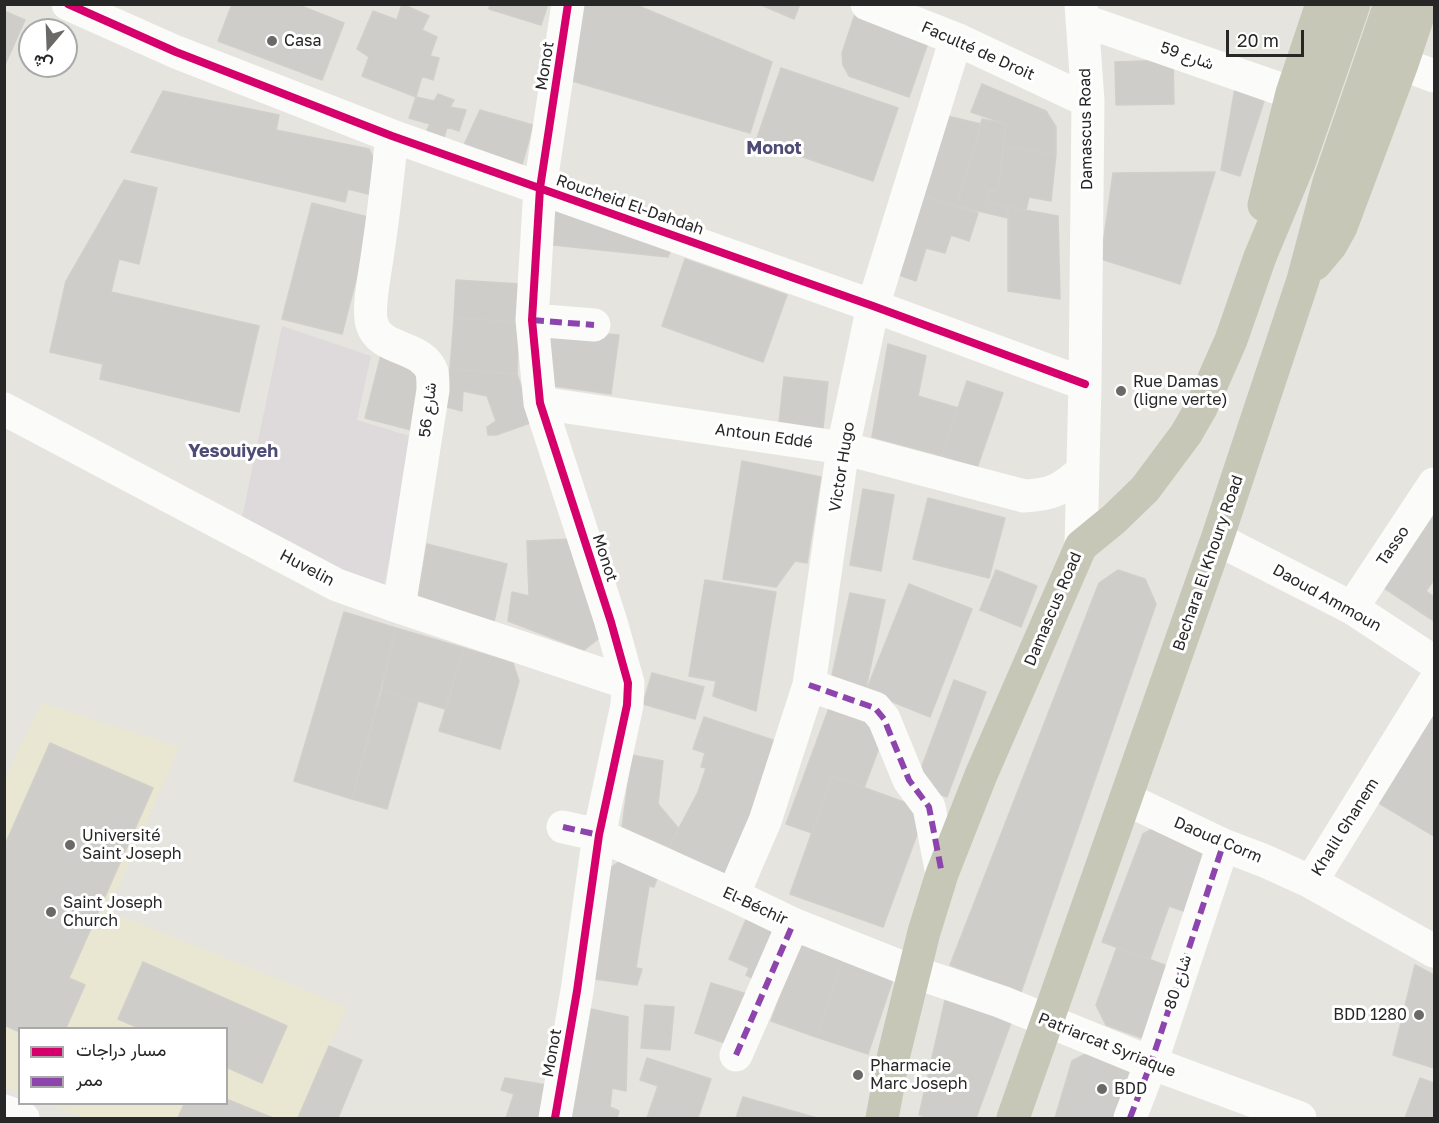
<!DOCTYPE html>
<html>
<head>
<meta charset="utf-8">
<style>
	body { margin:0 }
	#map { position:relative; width:1439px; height:1123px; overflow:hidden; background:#e6e4de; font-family:"Golos Text",Vazirmatn,sans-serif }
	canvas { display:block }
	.frame { position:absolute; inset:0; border:6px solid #272727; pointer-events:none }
	.legend { position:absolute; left:18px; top:1027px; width:210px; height:78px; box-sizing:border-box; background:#fff; border:2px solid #a9a9a9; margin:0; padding:8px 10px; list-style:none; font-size:18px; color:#272727 }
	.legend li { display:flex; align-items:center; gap:12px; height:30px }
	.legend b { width:30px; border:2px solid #a9a9a9 }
	.north { position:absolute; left:18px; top:18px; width:60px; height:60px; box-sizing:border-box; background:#fff; border:2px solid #a9a9a9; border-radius:50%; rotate:199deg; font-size:16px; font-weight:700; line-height:24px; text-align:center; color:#272727 }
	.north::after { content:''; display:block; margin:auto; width:21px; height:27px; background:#6a6967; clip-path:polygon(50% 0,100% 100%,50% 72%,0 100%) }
	.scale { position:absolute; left:1226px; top:30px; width:78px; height:27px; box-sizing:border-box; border:3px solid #272727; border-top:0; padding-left:8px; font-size:18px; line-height:21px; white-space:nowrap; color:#272727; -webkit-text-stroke:4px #fff; paint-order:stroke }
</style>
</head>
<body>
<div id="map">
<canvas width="1439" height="1123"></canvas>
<div class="frame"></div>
<ul class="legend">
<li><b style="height:8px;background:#d6006c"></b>مسار دراجات</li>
<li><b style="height:8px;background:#8e44ad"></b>ممر</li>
</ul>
<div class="north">ش</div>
<div class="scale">20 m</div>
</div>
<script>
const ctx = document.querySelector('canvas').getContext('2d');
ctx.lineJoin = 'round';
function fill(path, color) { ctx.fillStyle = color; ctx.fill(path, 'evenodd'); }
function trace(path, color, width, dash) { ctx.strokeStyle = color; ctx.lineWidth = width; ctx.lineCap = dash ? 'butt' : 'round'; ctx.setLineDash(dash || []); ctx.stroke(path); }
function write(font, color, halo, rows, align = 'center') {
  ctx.font = font + ' "Golos Text",Vazirmatn,sans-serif'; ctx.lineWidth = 6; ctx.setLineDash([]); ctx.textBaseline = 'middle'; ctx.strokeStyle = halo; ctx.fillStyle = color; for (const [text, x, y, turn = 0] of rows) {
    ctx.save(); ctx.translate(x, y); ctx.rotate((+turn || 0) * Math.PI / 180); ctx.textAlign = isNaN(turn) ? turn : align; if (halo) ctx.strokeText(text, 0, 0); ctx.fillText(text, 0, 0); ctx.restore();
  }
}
fill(new Path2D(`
	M282,326L371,356L357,420L416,438L384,585L343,572L241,522Z`), '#dedadc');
fill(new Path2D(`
	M42,703L179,747L108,911L317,995L347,1009L329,1046L362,1060L338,1118H85L47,1104H226V1028H20L19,1093L5,1087L4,779Z`), '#e9e6d2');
const building = new Path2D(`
	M232,4H296L344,23L322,80L218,41Z
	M402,4L429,16L422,30L437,37L430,56L439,58L433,80L422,76L416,97L362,76L369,57L357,49L373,11L397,20Z
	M490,4H548L541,25L489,9Z
	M582,4H634L772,62L750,133L572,81Z
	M759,4H800L794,19Z
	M4,11L25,20L4,67Z
	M855,14L929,40L909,97L849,76L843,65L842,53Z
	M1173,60L1174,104L1116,105L1115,62Z
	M781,68L898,108L873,181L756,141Z
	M982,84L1046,111L1056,127V154L1003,146L1006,124L971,112Z
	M1235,88L1265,98L1240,176L1221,170Z
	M163,91L279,115L276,130L369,149L375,161L368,194L348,189L345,202L131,152Z
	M438,94L454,100L450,107L466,110L459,131L447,127L444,138L426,132L430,124L409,118L416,97L434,101Z
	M480,110L533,125L522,165L463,147Z
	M947,116L981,124L957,206L921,195Z
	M982,119L1006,124L998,191H989L986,203L1008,207V218L957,206Z
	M1003,146L1056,154L1051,201L1029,197L1026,210L986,203L989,191H998Z
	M1215,172L1180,284L1101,259L1113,173Z
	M124,180L157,188L139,264L119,259L111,292L259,326L239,412L100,379L103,364L50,352L66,281Z
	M921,195L978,213L969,241L951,235L945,253L926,248L916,281L896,274Z
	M312,203L372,218L342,334L282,319Z
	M1008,207L1058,216L1060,299L1008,291Z
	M555,208L672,247L668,257L553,245Z
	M685,259L787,295L763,362L662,326Z
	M456,280L521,284L519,322L454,318Z
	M454,318L519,322L517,374L450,369Z
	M551,329L619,335L611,394L547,385Z
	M888,344L926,356L918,396L958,408L942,456L872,437Z
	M381,355L409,363L423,385L411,430L365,418Z
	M450,369L517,374L533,422L496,435H488L487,427L496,421L487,396L463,391L462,411L443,406Z
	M784,377L828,382L823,428L779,422Z
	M967,381L1003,393L977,468L942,456Z
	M742,461L821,477L807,563L795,561L776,587L723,579Z
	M863,489L894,495L881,571L850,565Z
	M928,498L1005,518L989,578L913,559Z
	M1434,513V582L1433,581L1426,591L1434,597V621L1384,588Z
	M571,539L602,636L584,650L508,621L512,592L529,596L527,541Z
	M427,544L507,564L494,622L418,597Z
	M996,570L1037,586L1021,627L980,610Z
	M1118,570L1145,579L1156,604L1021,992L950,965L1099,583Z
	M705,580L776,592L756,711L713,696L716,681L689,676Z
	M909,584L972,609L930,717L866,691Z
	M850,593L885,600L866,688L831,680Z
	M344,612L396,628L352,799L294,781Z
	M396,628L464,648L445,709L382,690Z
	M464,648L513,663L519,681L500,749L439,731Z
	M652,673L704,687L695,719L643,704Z
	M954,680L986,692L947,797L915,785Z
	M382,690L418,701L387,809L352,799Z
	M1434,706V836L1377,802Z
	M829,708L886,729L864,788L832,776L812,833L786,824Z
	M704,717L782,743L741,866L722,874L669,847L698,792L706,768L701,767L705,753L693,749Z
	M50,743L153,788L69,978L85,985L66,1028H20V1032L4,1025V847Z
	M632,755L663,761L658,804L679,829L669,847L622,827Z
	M832,776L926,810L883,927L790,894Z
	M1161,824L1217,844L1192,914L1169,906L1150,959L1102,942L1143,834Z
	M626,857L660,870L654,887L649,886L636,968L642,969L637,985L595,979L610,868Z
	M747,917L782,932L760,982L746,975L749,968L729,959Z
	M799,942L844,957L816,1037L771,1021Z
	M1117,947L1167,966L1153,1042L1106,1025L1096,1005Z
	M844,957L894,976L868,1054L816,1037Z
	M143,962L287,1026L262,1083L226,1067V1028H139L118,1019Z
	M1415,965L1434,975V1068L1393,1055Z
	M711,983L747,994L731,1045L695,1033Z
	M946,996L1012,1020L976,1118H928L919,1115Z
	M645,1005L674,1007L670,1050L641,1048Z
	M591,1009L628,1017L626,1091L612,1088L610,1107L619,1111L617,1118H572Z
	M329,1046L362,1060L338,1118H298Z
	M1093,1050L1147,1070L1124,1118H1055L1072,1061Z
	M647,1058L711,1079L698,1118H647L658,1086L640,1080Z
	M505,1078L547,1085L542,1118H506L514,1094L501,1090Z
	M1420,1078L1434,1083V1118H1405Z
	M743,1097L817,1118H736Z
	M226,1099L273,1118H178L184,1104H226Z`);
fill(building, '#cfcdc9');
trace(building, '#d1cfca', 1.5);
trace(new Path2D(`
	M68,4L176,52L392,136L873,306L1085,384
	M867,4L956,39L1088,101
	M1082,20L1292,93
	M1402,64L1434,76
	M392,136C388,174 384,212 378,251C376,268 367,309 372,324C380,352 422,344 432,372C433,377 433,384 433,390L399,607
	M532,320L594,325
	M540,403L843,448L1024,496C1051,495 1064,489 1083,470
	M4,409L337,585L399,607L628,683
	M1217,539L1352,608L1434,662
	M1081,546L1085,384L1088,101L1081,4
	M1352,608L1434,484
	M809,685L875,708L884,719L909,780L929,807L942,874
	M1126,799L1223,845L1265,861L1311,882L1434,951
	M563,827L599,835L733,895L793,924L914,972L1002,1002L1151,1063L1300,1118
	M1311,882L1434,683
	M733,895L765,821L809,685L843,448L873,306L956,39
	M736,1055L793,924
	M4,1111L23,1118
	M555,1118L577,991L599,835L627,705L628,683L611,622L540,403L532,320L540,188L568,4
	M1130,1118L1151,1063L1223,845`), '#fbfbfa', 33);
trace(new Path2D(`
	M1264,205L1292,93L1322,4
	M1315,264L1331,245L1341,227L1402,64L1422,4
	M882,1118L894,1054L924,932L942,874L981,775L1081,546L1114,519L1145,489L1186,434L1201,408L1231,340L1260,257L1299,163L1354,4
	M1013,1118L1217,539L1303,280L1329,182L1390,4`), '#c7c7b8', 33);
trace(new Path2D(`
	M532,320L594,325
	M809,685L875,708L884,719L909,780L929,807L942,874
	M563,827L599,835
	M736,1055L793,924
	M1130,1118L1151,1063L1223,845`), '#8e44ad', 6, [12, 6]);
trace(new Path2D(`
	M68,4L176,52L392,136L873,306L1085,384
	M555,1118L577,991L599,835L627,705L628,683L611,622L540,403L532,320L540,188L568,4`), '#d6006c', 8);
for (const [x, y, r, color] of [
	[272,41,6,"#6a6967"],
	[1121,391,6,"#6a6967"],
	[70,845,6,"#6a6967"],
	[51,912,6,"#6a6967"],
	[1419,1015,6,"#6a6967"],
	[858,1075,6,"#6a6967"],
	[1102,1089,6,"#6a6967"]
]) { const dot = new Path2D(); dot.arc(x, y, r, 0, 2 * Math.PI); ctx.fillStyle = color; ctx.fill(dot); trace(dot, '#fff', 2); }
write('16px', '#272727', '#fff', [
	["Casa",284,41],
	["Rue Damas",1133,382],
	["(ligne verte)",1133,400],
	["Université",82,836],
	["Saint Joseph",82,854],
	["Saint Joseph",63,903],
	["Church",63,921],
	["BDD 1280",1407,1015,"right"],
	["Pharmacie",870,1066],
	["Marc Joseph",870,1084],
	["BDD",1114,1089]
], 'left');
write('16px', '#272727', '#fff', [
	["Faculté de Droit",978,51,24],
	["شارع 59",1187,56,19],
	["Monot",545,66,-81],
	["Damascus Road",1086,129,-91],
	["Roucheid El-Dahdah",630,205,19],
	["شارع 56",428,410,-83],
	["Antoun Eddé",764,436,8],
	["Victor Hugo",842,467,-81],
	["Tasso",1393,546,-56],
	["Monot",605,558,72],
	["Bechara El Khoury Road",1208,563,-71],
	["Huvelin",307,568,28],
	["Daoud Ammoun",1327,598,29],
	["Damascus Road",1053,609,-67],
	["Khalil Ghanem",1345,827,-58],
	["Daoud Corm",1218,840,23],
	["El-Béchir",755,906,25],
	["شارع 80",1178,982,-72],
	["Patriarcat Syriaque",1107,1045,22],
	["Monot",552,1053,-80]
]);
write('bold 18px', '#4e4b75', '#fff', [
	["Monot",774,148],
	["Yesouiyeh",233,451]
]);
</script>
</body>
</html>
